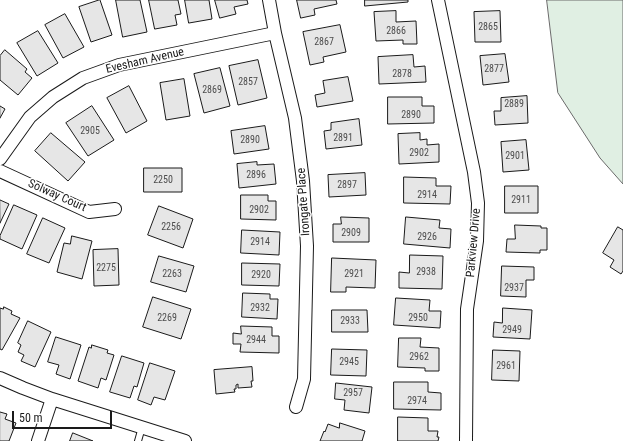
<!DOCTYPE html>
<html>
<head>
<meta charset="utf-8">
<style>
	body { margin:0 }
	#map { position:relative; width:623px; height:441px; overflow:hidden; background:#fff; font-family:"Roboto Condensed",sans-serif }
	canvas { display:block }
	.scale { position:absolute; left:12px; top:411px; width:100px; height:18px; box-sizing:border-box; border:2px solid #1a1a1a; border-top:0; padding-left:5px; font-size:12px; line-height:14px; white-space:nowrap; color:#1a1a1a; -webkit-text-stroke:3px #fff; paint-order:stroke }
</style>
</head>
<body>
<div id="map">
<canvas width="623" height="441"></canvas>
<div class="scale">50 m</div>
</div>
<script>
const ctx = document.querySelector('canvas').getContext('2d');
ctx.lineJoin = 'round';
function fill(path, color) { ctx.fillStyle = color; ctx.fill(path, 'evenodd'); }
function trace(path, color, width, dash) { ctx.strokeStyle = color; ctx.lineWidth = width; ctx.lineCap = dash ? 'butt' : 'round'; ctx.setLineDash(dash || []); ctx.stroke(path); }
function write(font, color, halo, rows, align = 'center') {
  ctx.font = font + ' "Roboto Condensed",sans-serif'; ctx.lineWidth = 3; ctx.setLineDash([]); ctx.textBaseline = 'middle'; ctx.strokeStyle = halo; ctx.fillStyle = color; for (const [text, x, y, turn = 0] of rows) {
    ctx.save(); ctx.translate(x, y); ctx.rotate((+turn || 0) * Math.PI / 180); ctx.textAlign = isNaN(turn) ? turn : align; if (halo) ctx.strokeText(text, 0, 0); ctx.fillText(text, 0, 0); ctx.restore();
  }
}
const green = new Path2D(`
	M547,0H623V184L600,158L558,93Z`);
fill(green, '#e0efe3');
trace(green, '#6a6a6a', 1);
const building = new Path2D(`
	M100,0L112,35L91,42L79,7Z
	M116,0H140L147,32L123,37Z
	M149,0H178L181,14L175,15L177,25L155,29Z
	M185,0H209L212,19L189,23Z
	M215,0H247L248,4L234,7L236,14L220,18Z
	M297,0H336L337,4L314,9L315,15L301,18Z
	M365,0H408V2L365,6Z
	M396,11V22L416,21L417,44H403V40L376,41L374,12Z
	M500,11L501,42H475L474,12Z
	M65,14L84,47L63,58L45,25Z
	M340,25L346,52L323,57L324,62L310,65L303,32Z
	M38,31L58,63L37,76L17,43Z
	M5,50L27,69L25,72L32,78L18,95L0,80V56Z
	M505,54L509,82L483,85L480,56Z
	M413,55L414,67L425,66L426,82L379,84L378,57Z
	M258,60L267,98L238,105L229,66Z
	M220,68L230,106L204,113L194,74Z
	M348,77L353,101L317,107L315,95L325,93L323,81Z
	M184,79L190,116L166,120L160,83Z
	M129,86L147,121L126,133L107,98Z
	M527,96L528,123L495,125L494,111H501V98Z
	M388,97H422V106H434V123L388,124Z
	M0,106L5,109L0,118Z
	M92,106L114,140L88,156L66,123Z
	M359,119L362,145L326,149L324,131L331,130V123Z
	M265,126L269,149L234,154L231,131Z
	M51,133L85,162L68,181L35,151Z
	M420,133V140L427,139V145L439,144V162L399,164L398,134Z
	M526,140L529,170L503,172L501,142Z
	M257,162V165L274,164L276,184L239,188L237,164Z
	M144,168H182V192H144Z
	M365,173L366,195L329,197L328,175Z
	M404,177L436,178V186H451L450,204L404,203Z
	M505,186H538V213H505Z
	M241,195H268V201H276V220L241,219Z
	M0,200L9,204L0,223Z
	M14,205L37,215L22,249L0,239V236Z
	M159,206L193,219L183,248L148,235Z
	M341,217L369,218V242H333V224H341Z
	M406,217L440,220L439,228L451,229L450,248L404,244Z
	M43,218L65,228L49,263L27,254Z
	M515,225L541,226V228H547V250H540V253L506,252L507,239H515Z
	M618,227L623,230V271L621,274L610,267L614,260L603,253Z
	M242,230L280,232L279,255L241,253Z
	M72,236L92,241L82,279L57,272L64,243L70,244Z
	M118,249L119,285L94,286L93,250Z
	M410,255L443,256L442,289L399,288V272L409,273Z
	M159,256L194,266L186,292L151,282Z
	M332,258L376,260L375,288L346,287V292H331Z
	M242,263L280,264L279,286L242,285Z
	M502,266L534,267V280H526V297L501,296Z
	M243,293L270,294V299H278L277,319L242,317Z
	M153,297L191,309L181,339L143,327Z
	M396,298L430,300L429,311H441L440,328L394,325Z
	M4,307L12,311L11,314L20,318L2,350L0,349V308L3,309Z
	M503,308L532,310L530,339L493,337L494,322L502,323Z
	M332,310H367L368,332H332Z
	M28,321L51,332L35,367L21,361L24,355L18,352L21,345L18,343Z
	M241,326L272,327V336H279V353L240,352L241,344H233V333L241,334Z
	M56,337L81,345L70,379L56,374L59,365L48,362Z
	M399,338H421L420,347L439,348V371H425V368L398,367Z
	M92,345L108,350L107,353L114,355L106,380L101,378L98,388L78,381L89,347L91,348Z
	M332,349L367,350L366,376L331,375Z
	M493,350L520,351L519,381L492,380Z
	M122,356L144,363L137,387L134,386L130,398L110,392Z
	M150,363L175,371L165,400L154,397L151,405L138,400Z
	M252,367L253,381H251L252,387L238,388V384L236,385V389H234L235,392L216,394L214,370Z
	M394,382H428V392L441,393V410L394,409Z
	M336,383L372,387L369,413L344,410L345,400L335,399Z
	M0,412L7,414L5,419L16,423L9,441H0Z
	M398,417L428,418V431H438L437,437H439L438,441H398Z
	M340,423L365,431L362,441H320L324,431L325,432L328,424L339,428Z
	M73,433L93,441H70Z`);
fill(building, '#e6e6e6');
trace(building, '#1a1a1a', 1);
const service = new Path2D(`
	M138,441L142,427`);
const minor = new Path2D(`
	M269,0L275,33L295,118L303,181L307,246L304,379L296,407
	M438,0L474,172L478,203L477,241L467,309L466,441
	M0,159L30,117L53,97L83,78L119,65L275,33
	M0,171L89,212L115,209
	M0,378L23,388L52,399L185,441
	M38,441L52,399`);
trace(service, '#1a1a1a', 8);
trace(minor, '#1a1a1a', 14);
trace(service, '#fff', 6);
trace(minor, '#fff', 12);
write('10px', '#4d4d4d', null, [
	["2865",488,27],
	["2866",396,31],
	["2867",324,42],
	["2877",494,69],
	["2878",402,74],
	["2857",248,82],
	["2869",212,90],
	["2889",514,104],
	["2890",411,115],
	["2905",90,131],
	["2891",343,138],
	["2890",250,140],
	["2902",419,153],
	["2901",515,156],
	["2896",256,175],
	["2250",163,180],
	["2897",347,185],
	["2914",427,195],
	["2911",521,200],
	["2902",259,210],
	["2256",171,227],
	["2909",351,233],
	["2926",427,237],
	["2914",260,242],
	["2275",106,268],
	["2938",426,272],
	["2263",172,274],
	["2921",354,274],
	["2920",261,275],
	["2937",514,288],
	["2932",260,308],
	["2269",167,318],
	["2950",418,318],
	["2933",350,321],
	["2949",512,330],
	["2944",256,340],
	["2962",419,357],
	["2945",349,362],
	["2961",506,366],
	["2957",353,393],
	["2974",417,401]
]);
write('12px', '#1a1a1a', '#fff', [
	["Evesham Avenue",145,61,-13],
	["Solway Court",57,196,24],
	["Irongate Place",304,202,-94],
	["Parkview Drive",474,243,-85]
]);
</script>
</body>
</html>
